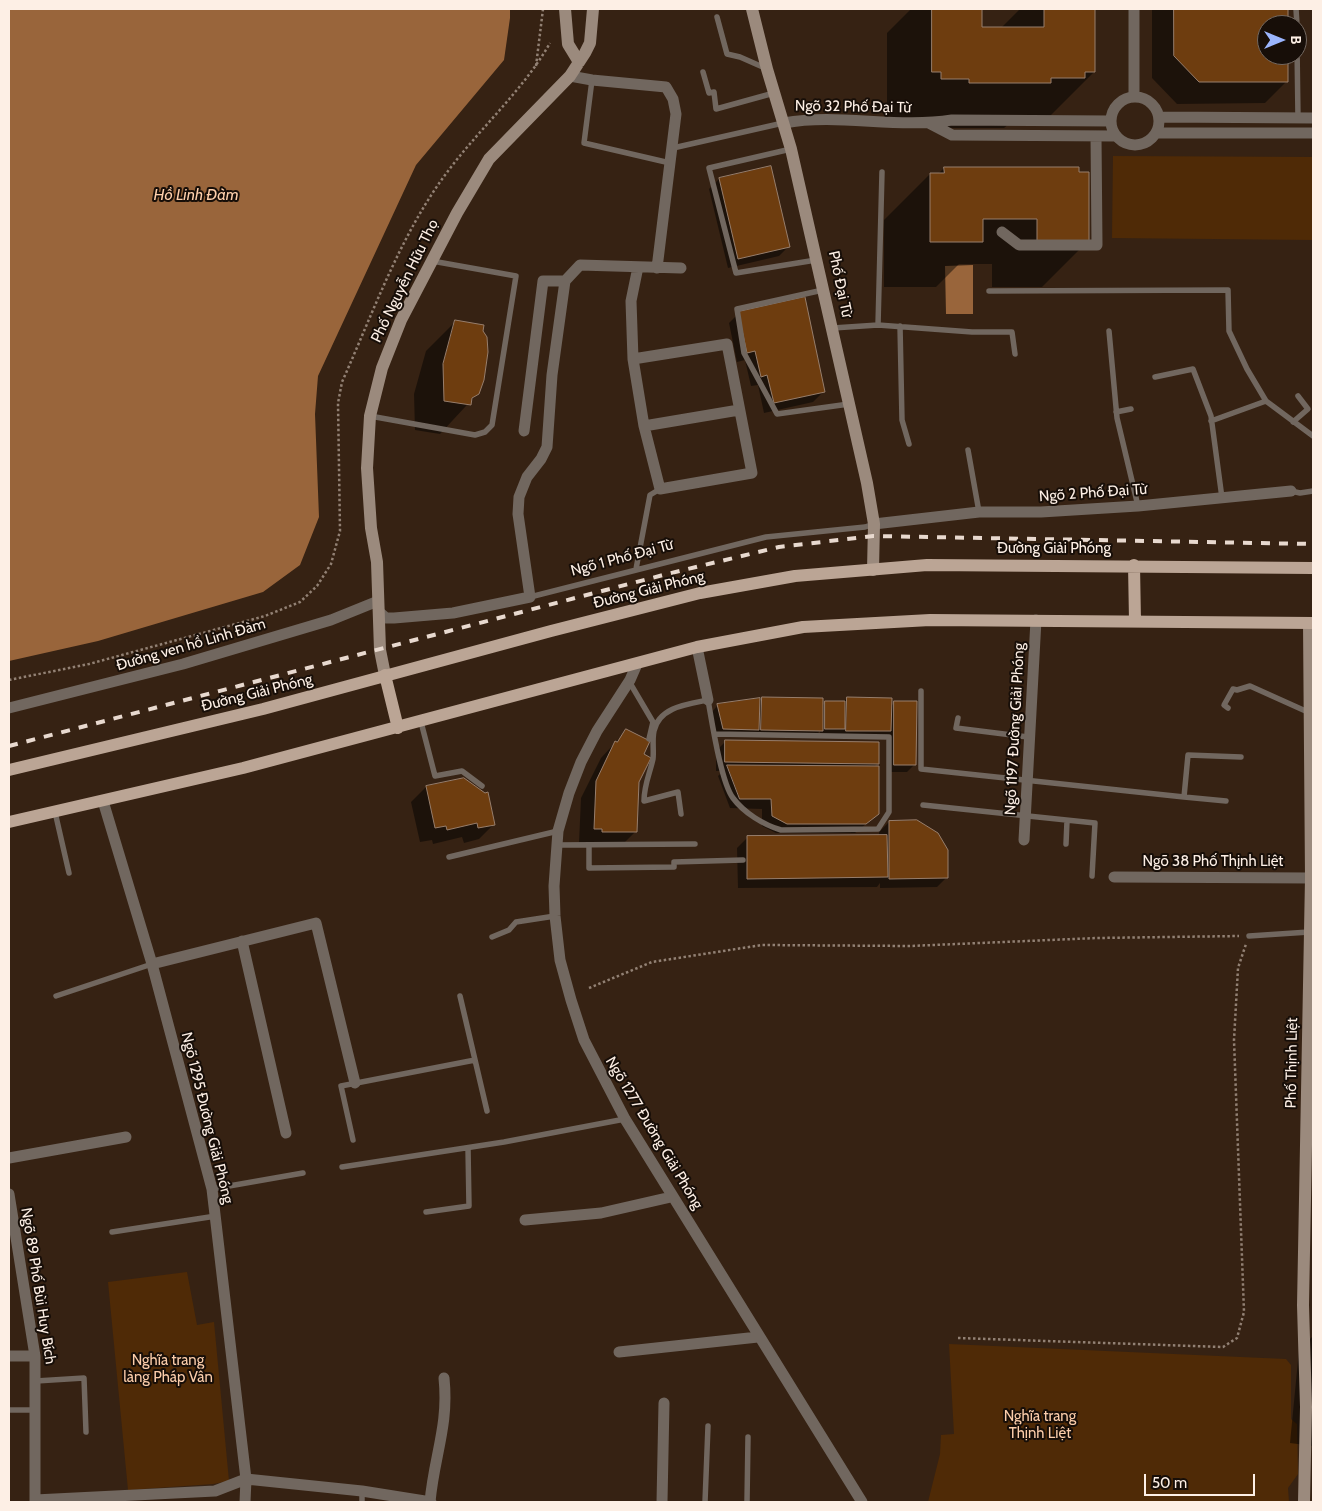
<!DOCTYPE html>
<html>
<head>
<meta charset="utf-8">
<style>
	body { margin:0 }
	#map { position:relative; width:1322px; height:1511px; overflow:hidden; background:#362213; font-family:Cabin,sans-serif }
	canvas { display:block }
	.frame { position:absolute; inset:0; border:10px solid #fdefe5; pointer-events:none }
	.north { position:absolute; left:1257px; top:15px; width:50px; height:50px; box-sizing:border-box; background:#170e08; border:1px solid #736860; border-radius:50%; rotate:90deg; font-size:14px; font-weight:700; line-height:20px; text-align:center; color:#fdefe5 }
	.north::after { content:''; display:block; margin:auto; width:18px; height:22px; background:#9bb5fd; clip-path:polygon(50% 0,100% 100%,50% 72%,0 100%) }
	.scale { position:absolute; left:1144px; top:1474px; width:111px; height:22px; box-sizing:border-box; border:2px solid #fdefe5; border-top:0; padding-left:6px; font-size:15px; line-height:18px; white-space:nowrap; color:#fdefe5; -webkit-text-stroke:4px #170e08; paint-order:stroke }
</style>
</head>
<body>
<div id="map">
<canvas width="1322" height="1511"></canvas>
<div class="frame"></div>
<div class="north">B</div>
<div class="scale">50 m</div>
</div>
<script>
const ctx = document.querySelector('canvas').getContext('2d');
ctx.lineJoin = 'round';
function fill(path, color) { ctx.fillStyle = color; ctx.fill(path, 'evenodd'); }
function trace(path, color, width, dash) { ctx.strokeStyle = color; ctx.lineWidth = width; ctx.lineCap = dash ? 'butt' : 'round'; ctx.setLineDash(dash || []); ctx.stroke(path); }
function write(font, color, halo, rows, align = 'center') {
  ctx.font = font + ' Cabin,sans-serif'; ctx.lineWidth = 4; ctx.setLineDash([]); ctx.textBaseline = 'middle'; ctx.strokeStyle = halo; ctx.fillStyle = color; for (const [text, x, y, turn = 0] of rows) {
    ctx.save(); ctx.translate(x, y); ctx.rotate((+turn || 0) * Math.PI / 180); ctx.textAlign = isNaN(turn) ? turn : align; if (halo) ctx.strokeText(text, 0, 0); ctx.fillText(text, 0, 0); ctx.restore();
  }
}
fill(new Path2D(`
	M1113,156L1313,157V240L1112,238Z
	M187,1272L197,1325L214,1322L229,1481L213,1484L128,1490L108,1282Z
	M949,1344L1286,1359L1291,1365V1419L1297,1424L1298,1474L1288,1488L1289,1502H928L940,1454L941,1435L954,1434Z`), '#4f2a06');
fill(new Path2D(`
	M9,9H510V18L504,60L416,165L318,376L315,414L319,517L300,565L263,592L98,641L9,661Z
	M973,265V314H946L945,266Z`), '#99653b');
fill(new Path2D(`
	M911,9H980L981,28H1001L1020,9H1094V72L1048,118L1009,124L1004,128H924V125L887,117V33Z
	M1152,9H1287V25H1267V55H1287V81L1265,103L1177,104L1152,78Z
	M944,168L1077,173L1088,241L1042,287H992V264H959L936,287H884V220L930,174H938Z
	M719,179L789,246L779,256L728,268L709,189Z
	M739,313L823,392L813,402L764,413L758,385L751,386L745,360L737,362L729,323Z
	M456,321L482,331L478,393L440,434L415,430L414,394L426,351Z
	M847,698L890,707L895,702L915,764L907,772H887V734L883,738L820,733V731L814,737L716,736L711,713L718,705L758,702L762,699L822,706L826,702H843Z
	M626,731L642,755L638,781L636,831L621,846L579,843L581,798L601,758Z
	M726,741L878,763L874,767L878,814L855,833H776L762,826V809L730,808L718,776L723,771H716V751Z
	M426,787L494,824L479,839L464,843L462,837L433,844L432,840L420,842L411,802Z
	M889,822L947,877L937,887L880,888V883L877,887L738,888L737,848L747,838L879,836V832Z
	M1313,1336V1446L1290,1443L1299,1350Z`), '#0007');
const building = new Path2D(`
	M932,9H982V27H1044V9H1095V72H1085V78H1051V83H969V79H941V72H932Z
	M1174,9H1288V25H1267V55H1288V82H1199L1174,56Z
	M771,166L790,247L738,259L719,178Z
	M944,167H1079V172H1089V242H1037V219H983V242H930V173H944Z
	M805,297L825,392L774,403L767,375L761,377L755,351L747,353L738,312Z
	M455,320L484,325L483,331L487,337L488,352L484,380L479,394L472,398L471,405L444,401L443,364Z
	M762,697L823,698V731L761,730Z
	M847,697L892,698L891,731H846Z
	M760,698L759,730L723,729L717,704Z
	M825,701H845V729H825Z
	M894,701H917L916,765H894Z
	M626,729L650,741L644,754L651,758L639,782L637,832H602V829H594L596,781L615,741L617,742Z
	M725,740L879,742V764L725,762Z
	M727,765L879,766V814L866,824H787L772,816L771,799H740Z
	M464,778L485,793L488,792L495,825L478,828L477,823L447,830L446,826L435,828L426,786Z
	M917,820L938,833L948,850V878L889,879V821Z
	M887,835L888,877L747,879V836Z`);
fill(building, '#6e3d0f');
trace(building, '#977e6c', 1);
trace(new Path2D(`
	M536,66L543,9
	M9,680L89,664L265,616L300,602L317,586L331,564L340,531L338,403L342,382C372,315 398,242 440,182C474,133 521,94 550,43
	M589,988L652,962L762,945L910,946L1097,938L1239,936
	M958,1338L1223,1347L1237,1338L1244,1312L1234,1040L1238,968L1246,944`), '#928174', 2.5, [2.5, 2.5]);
trace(new Path2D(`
	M1296,9L1297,25
	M717,17L727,54L740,57L765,68
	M1297,46L1298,118
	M703,72L709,93L714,92L716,109L774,93
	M592,80L584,143L670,163
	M673,148L783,123
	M791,149L709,168L736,273L816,260
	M823,290L737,309L744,353L777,414L849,404
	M989,291L1228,290L1229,331L1247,369L1266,401L1313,436
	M878,325L882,172
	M900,326L902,420L909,444
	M833,328L878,325L972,332H1012L1015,354
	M1109,331L1117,418L1138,506
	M1155,377L1193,369L1211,416L1222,498
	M1116,412L1131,409
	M370,416L475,435L485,432L492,425L516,276L432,261
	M1211,421L1266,401
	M1293,422L1308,409L1298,396
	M968,450L979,512
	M1291,491L1300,493L1313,491
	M636,569L650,495L660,489
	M530,597L766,537L865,527L874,524
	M630,683L653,722L649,739
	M921,691V769L1184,797L1188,755L1241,757
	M1228,708L1224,705L1233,689L1237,690L1250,686L1310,713
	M958,718L956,728L1028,737
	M421,722L435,776L462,771L482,786
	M1184,797L1226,801
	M923,805L1095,823L1092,876
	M55,812L69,873
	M681,814L678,792L644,801C644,785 650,773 653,759C654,750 652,740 654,731C659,707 688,704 708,700C712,722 721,782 733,798C744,813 764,825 781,830L878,829L889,812V737L715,734
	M1066,844L1067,821
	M556,845L695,844
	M589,845V868L674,867V862L743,860
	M449,857L558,831
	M1249,936L1309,932
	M492,937L509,930L516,922L555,916
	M56,996L152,964
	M460,996L487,1111
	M353,1140L341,1086L475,1060
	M342,1167L504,1142L625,1119
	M212,1189L303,1173
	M426,1212L469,1206L468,1148
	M112,1232L216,1216
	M36,1381L84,1378L86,1432
	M9,1410H36
	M362,1491V1502
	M705,1502L708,1426
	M747,1502L748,1437`), '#71675f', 5.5);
trace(new Path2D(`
	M1134,9V97
	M570,76L592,80L666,87L673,99L676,114L657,268
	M1111 121a24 24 0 1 1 48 0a24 24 0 1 1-48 0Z
	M1159,117L1313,118
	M784,123C839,113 896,129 952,120L1111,121
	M929,123L952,135L1116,136
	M1157,133H1313
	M1002,232L1019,245H1097L1096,136
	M633,359L727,344L752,473L660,489L644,426L633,359L631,301L638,267
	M644,426L739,410
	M524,431L543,281H565
	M874,524L979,512H1041L1138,506L1291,491
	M379,612L386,618H394L453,613L530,597L518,514L519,497L527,477L541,459L547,447L552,375L565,281L580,265L681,268
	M697,647L708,700
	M637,664L630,680L597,731L581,762L569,793L558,831L554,886L555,916L560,960L571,1000L584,1040L625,1119L862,1502
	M9,708L183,664L331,620L378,601
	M103,801L152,964L212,1189L246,1479L245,1502
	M1024,840L1036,620
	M1114,877L1311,878
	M242,941L286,1133
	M152,964L316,923L355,1083
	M9,1158L126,1137
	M9,1194L35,1356V1502
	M525,1220L601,1213L671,1197
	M619,1352L758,1337
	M9,1356H35
	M35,1500L215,1491L246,1479L362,1491L431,1502
	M430,1502C434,1456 449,1426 444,1378
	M662,1502L664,1403`), '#71675f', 11);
trace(new Path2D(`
	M565,9L568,44L579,62
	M752,9L767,69L791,149L867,483L874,524L873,570
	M385,675L380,650L377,562L371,528L367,468L370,416L382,368L401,320L457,213L489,159L570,76L585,53L590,43L593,9
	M1304,1502L1306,1407L1303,1305L1311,878L1309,623`), '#9b8a7d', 12);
trace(new Path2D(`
	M1134,565L1135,621
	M385,675L398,728
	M9,770L263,709L551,631L700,593L795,576L927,565L1313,568
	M9,822L243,768L697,647L803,627L930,620L1313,623`), '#bba595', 12);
trace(new Path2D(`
	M9,746L667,574L779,547L873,536L1313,544`), '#e8d9cf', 4, [9, 9]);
write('15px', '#fdefe5', '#170e08', [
	["Ngõ 32 Phố Đại Từ",853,107,1],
	["Phố Nguyễn Hữu Thọ",405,281,-64],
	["Phố Đại Từ",840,284,78],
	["Ngõ 2 Phố Đại Từ",1093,493,-4],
	["Đường Giải Phóng",1054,549],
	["Ngõ 1 Phố Đại Từ",622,558,-15],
	["Đường Giải Phóng",649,590,-14],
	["Đường ven hồ Linh Đàm",191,645,-16],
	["Đường Giải Phóng",257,693,-14],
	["Ngõ 1197 Đường Giải Phóng",1015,729,-87],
	["Ngõ 38 Phố Thįnh Liệt",1213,862],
	["Phố Thịnh Liệt",1292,1063,-89],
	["Ngõ 1295 Đường Giải Phóng",207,1118,76],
	["Ngõ 1277 Đường Giải Phóng",654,1133,59],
	["Ngõ 89 Phố Bùi Huy Bích",38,1286,81]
]);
write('15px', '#fccdaa', '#170e08', [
	["Nghĩa trang",168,1361],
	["làng Pháp Vân",168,1378],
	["Nghĩa trang",1040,1417],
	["Thịnh Liệt",1040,1434]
]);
write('italic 16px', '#ffd0ac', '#170e08', [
	["Hồ Linh Đàm",196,195]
]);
</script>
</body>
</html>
